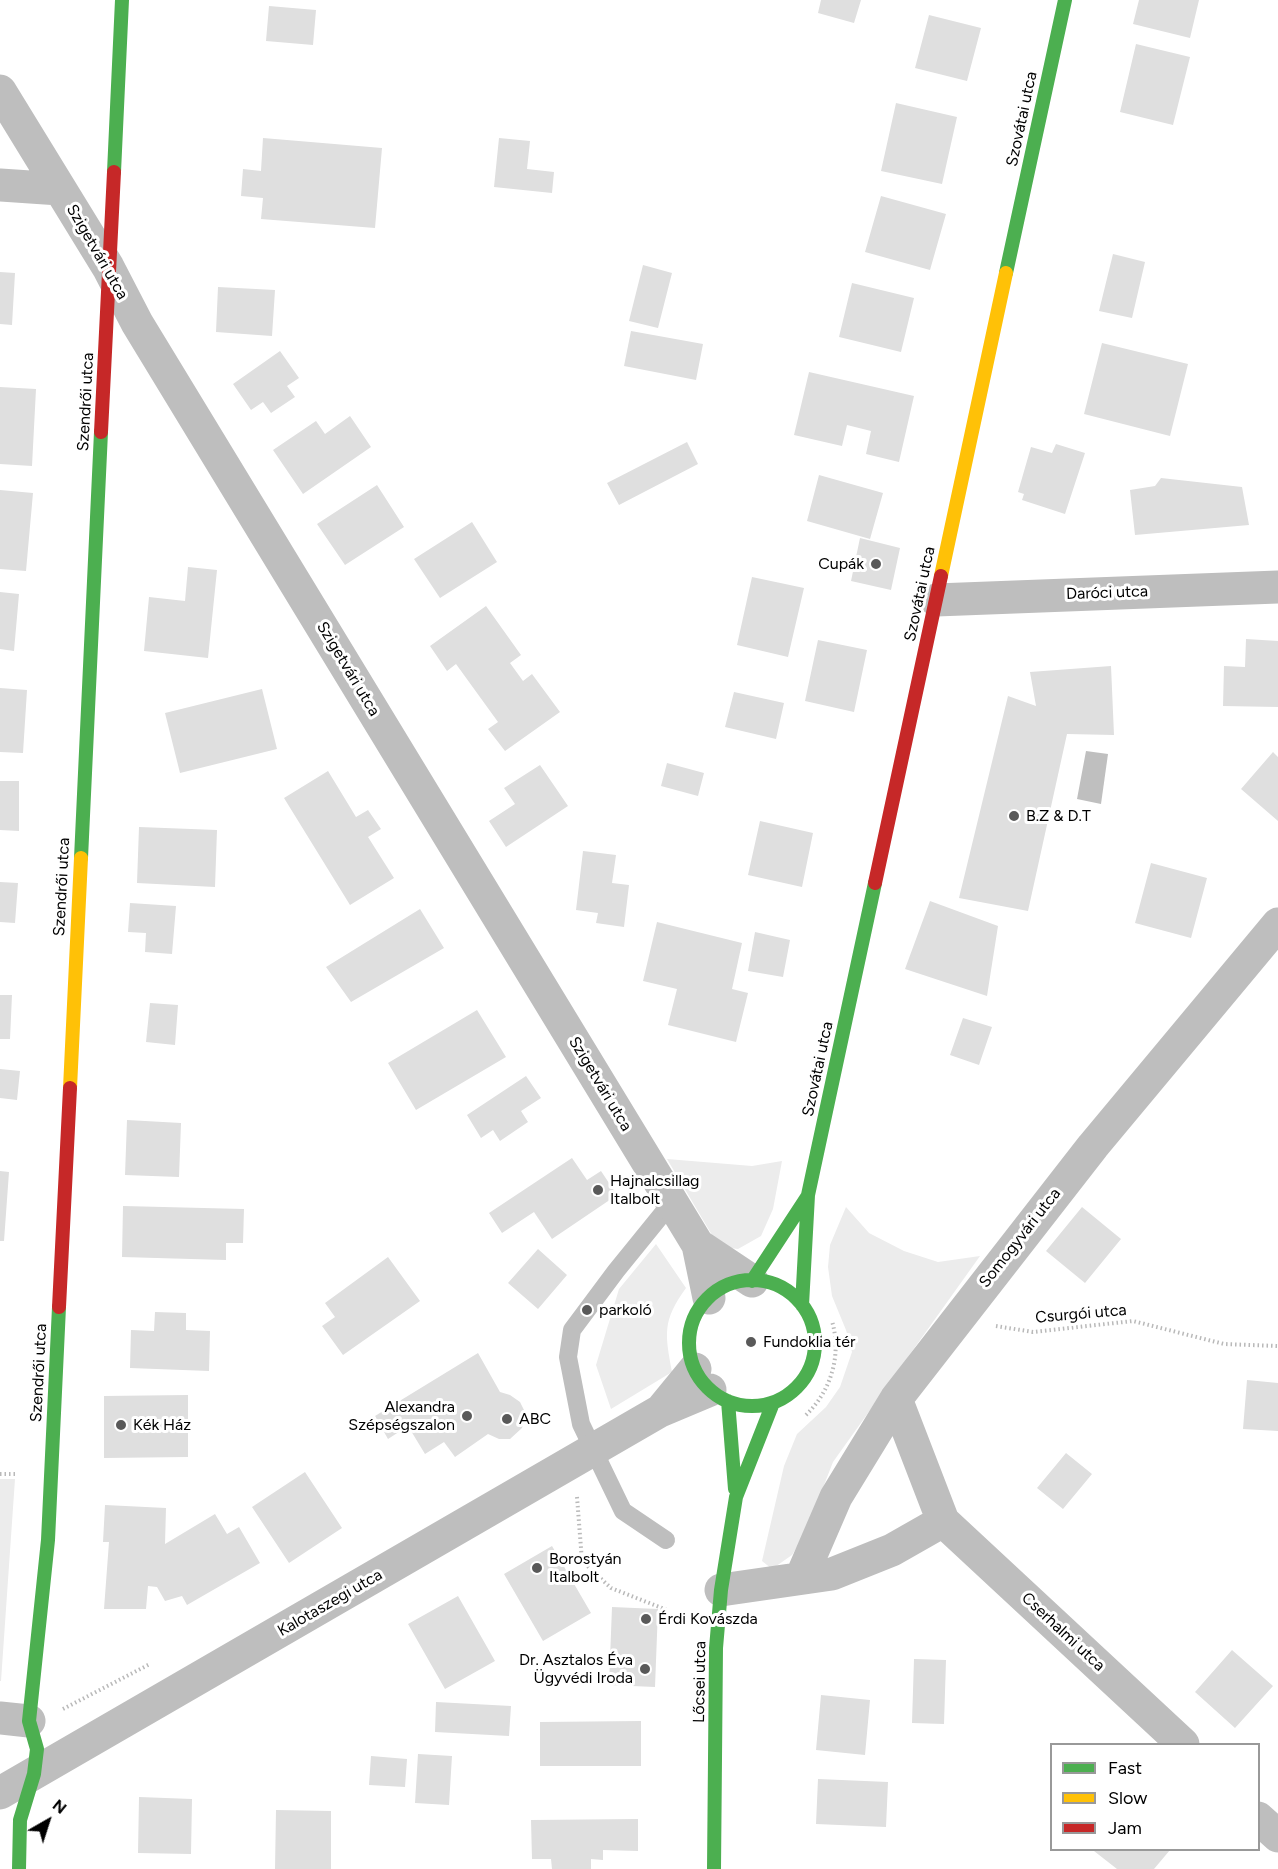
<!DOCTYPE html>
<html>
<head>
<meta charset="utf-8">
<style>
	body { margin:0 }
	#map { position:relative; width:1278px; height:1869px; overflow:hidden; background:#fff; font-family:Figtree,sans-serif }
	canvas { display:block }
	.legend { position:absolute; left:1050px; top:1743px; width:210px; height:108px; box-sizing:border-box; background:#fff; border:2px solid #999; margin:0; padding:8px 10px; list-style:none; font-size:18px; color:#000 }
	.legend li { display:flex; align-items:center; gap:12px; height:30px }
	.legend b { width:30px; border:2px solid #999 }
	.north { position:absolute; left:18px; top:1791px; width:60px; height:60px; -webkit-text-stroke:4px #fff; paint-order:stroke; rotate:39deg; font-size:16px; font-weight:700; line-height:24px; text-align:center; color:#000 }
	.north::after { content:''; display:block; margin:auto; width:21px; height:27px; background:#000; clip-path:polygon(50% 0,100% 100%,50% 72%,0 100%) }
</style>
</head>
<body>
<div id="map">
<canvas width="1278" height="1869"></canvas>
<ul class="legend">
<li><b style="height:8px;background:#4caf50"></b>Fast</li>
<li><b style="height:8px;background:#ffc107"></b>Slow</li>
<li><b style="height:8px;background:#c62828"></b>Jam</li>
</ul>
<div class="north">N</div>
</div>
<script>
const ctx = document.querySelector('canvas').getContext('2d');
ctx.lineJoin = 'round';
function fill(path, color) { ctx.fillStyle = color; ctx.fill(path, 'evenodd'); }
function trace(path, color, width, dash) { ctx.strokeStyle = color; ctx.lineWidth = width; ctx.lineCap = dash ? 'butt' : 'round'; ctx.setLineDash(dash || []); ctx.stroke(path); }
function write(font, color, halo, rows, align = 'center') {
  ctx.font = font + ' Figtree,sans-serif'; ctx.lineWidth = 6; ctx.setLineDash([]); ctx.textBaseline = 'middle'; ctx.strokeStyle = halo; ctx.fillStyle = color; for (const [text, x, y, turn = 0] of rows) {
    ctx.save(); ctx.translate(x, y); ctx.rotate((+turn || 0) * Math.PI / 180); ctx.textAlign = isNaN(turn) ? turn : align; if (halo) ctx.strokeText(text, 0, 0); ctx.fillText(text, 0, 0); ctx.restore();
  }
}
fill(new Path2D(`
	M667,1159L752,1166L782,1161L773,1209L761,1236L738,1249L723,1247L712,1235Z
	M846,1207L869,1233L904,1251L938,1262L980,1256L833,1462L804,1536L792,1555L772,1569L762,1561L784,1466L797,1434L826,1407L840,1387L852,1352L846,1330L832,1296L828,1267L830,1245Z
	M656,1244L686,1288C662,1321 665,1334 672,1372L611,1409L596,1365L619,1289Z
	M0,1479H15L1,1681H0Z`), '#ececec');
fill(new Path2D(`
	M1086,751L1108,754L1101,804L1077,799Z`), '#bfbfbf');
fill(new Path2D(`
	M821,0H861L854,23L818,13Z
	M1139,0H1199L1190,38L1133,24Z
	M269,6L316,10L313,45L266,41Z
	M929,15L981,28L967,81L915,68Z
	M1136,44L1190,57L1173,125L1120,112Z
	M896,103L957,117L942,184L881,171Z
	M263,138L382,148L375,228L261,219L263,198L241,196L243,169L261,171Z
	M499,138L530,141L527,169L554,172L552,193L494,187Z
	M881,196L946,214L930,270L865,252Z
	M1113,254L1145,262L1132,318L1099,311Z
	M643,265L672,273L658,328L629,321Z
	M0,272L15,273L12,325L0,324Z
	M852,283L914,298L901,352L839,337Z
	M218,287L275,290L272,336L216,332Z
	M631,331L703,344L696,380L624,366Z
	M1102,343L1188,364L1170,436L1084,414Z
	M280,351L299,378L287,386L295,397L271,413L263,402L251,410L233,384Z
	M809,372L914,396L899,462L866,454L871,431L847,425L842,446L794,435Z
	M0,387L36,389L32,466L0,464Z
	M350,416L371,447L303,494L273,450L316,421L325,434Z
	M687,442L698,464L619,505L607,483Z
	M1056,444L1085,453L1065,514L1022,500L1024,494L1018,492L1031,447L1052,453Z
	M819,475L883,493L870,539L807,521Z
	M1161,478L1242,487L1249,525L1135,535L1130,490L1155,486Z
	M377,485L404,527L345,565L317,524Z
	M0,490L33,493L26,571L0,569Z
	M472,522L497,562L440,598L414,559Z
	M860,538L900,548L891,590L851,581Z
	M188,567L217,570L208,658L144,651L149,597L185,601Z
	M752,577L804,588L788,657L737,645Z
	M0,592L19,594L14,651L0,649Z
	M486,606L521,655L510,663L523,681L532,674L560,712L505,751L488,729L498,722L456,664L447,671L430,646Z
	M1246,639L1278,641V707L1223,706L1224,666L1245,667Z
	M818,640L867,650L854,712L805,701Z
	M1111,666L1114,735L1067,734L1028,911L959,898L1008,696L1036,706L1030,672Z
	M0,688L27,690L23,753L0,752Z
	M262,689L277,749L180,773L165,713Z
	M734,692L784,703L776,739L725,727Z
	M1273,752L1278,757V821L1241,789Z
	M667,763L704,773L698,796L661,786Z
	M540,765L568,806L506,847L489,821L515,804L504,788Z
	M328,771L356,817L368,810L381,829L368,837L394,878L350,905L284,798Z
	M0,781H19V831L0,830Z
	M760,821L813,833L802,887L748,875Z
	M139,827L217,830L215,887L137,883Z
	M583,851L616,855L612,883L629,885L624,927L596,923L598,913L576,910Z
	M1151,863L1207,878L1191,938L1135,923Z
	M0,882L18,883L15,923L0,922Z
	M930,901L998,926L987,996L905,969Z
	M130,903L176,906L172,954L145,952L146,933L128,932Z
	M420,909L444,948L351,1002L326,967Z
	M657,922L742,943L732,989L748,993L736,1042L668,1025L677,989L643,981Z
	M755,932L790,940L783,977L748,971Z
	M0,995H12L10,1039H0Z
	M150,1003L178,1005L175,1045L146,1042Z
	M477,1010L506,1057L416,1110L388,1063Z
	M963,1018L992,1027L979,1065L950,1055Z
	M0,1069L20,1071L17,1100L0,1098Z
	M526,1076L541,1098L521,1111L528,1122L500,1141L493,1130L481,1138L467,1115Z
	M127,1120L181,1123L179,1177L125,1175Z
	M572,1158L587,1180L601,1171L617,1195L552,1239L534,1212L502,1233L489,1213Z
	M0,1171L9,1172L4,1241H0Z
	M123,1206L244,1209L243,1243H226V1260L122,1257Z
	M1082,1207L1121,1239L1085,1283L1046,1251Z
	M538,1249L567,1275L538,1309L508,1283Z
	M388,1257L420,1301L343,1355L322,1326L335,1317L325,1303Z
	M155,1312L186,1313V1330L210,1331L209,1371L130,1368L131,1330L154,1331Z
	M478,1353L500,1392L510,1395L520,1402L526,1414L522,1428L510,1439H499L488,1434L455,1457L444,1442L425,1454L408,1426L388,1439L375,1416Z
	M1247,1380L1278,1383V1431L1243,1429Z
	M188,1395V1457L104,1458V1396Z
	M1066,1453L1092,1474L1063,1509L1037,1488Z
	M305,1472L342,1528L289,1563L252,1507Z
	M105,1505L166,1508L165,1544L215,1514L227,1534L239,1527L260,1563L187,1605L182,1596L165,1601L157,1587L148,1586L146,1609H104L109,1542H103Z
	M552,1546L591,1613L543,1641L504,1574Z
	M458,1596L495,1661L445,1689L408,1624Z
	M612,1607L658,1609L655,1687L609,1685Z
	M1232,1650L1273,1686L1235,1728L1195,1692Z
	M914,1659L946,1660L944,1724L912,1723Z
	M821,1695L870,1700L865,1755L816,1750Z
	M436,1702L511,1706L509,1736L435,1732Z
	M641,1721V1766H540V1722Z
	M418,1754L452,1756L449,1805L415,1803Z
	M371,1756L407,1759L405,1787L369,1785Z
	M818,1779L888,1782L886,1827L816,1824Z
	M139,1797L192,1799L191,1854L138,1853Z
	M276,1810L331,1811V1869H275Z
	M638,1819V1851L603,1850V1860L591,1859V1869H552L551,1859H532L531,1820Z
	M1095,1850H1170L1154,1869H1117L1094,1851Z`), '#dfdfdf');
trace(new Path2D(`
	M996,1326L1033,1332L1133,1321L1224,1344L1278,1346
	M806,1415C831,1391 842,1355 832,1321
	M0,1474H17
	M577,1497L582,1561L611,1588L667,1610
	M63,1709L150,1664`), '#b9b9b9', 4, [1.5, 3]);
trace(new Path2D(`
	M666,1540L623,1511L581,1424L568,1357L572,1330L616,1271L672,1202`), '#bebebe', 18);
trace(new Path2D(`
	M0,91L108,267L137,323L698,1245L709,1298
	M0,185L60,189
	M936,600L1278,587
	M698,1245L752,1281
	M896,1399L943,1521L1183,1744
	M663,1408L695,1369
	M801,1578L836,1497L896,1399L1093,1146L1278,924
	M721,1590L832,1574L892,1550L943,1521
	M0,1718L29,1721
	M0,1793L660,1411L710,1390
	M1258,1818L1278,1836`), '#bebebe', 33);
trace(new Path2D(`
	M114,172L122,0
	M1006,273L1065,0
	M81,858L101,432
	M689 1343a63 63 0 1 1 126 0a63 63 0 1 1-126 0Z
	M752,1281L807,1197
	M802,1305L808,1195L875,883
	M728,1401L735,1489
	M19,1869L20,1820L34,1774L37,1749L29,1721L48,1540L59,1307
	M714,1869L716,1648L721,1590L736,1497L773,1403`), '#4caf50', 14);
trace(new Path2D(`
	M941,576L1006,273
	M70,1088L81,858`), '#ffc107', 14);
trace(new Path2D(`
	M101,432L114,172
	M875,883L941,576
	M59,1307L70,1088`), '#c62828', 14);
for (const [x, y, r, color] of [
	[876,564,6,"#595959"],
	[1014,816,6,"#595959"],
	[598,1190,6,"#595959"],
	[587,1310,6,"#595959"],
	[751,1342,6,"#595959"],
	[467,1416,6,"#595959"],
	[507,1419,6,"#595959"],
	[121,1425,6,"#595959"],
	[537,1568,6,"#595959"],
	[646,1619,6,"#595959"],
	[645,1669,6,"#595959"]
]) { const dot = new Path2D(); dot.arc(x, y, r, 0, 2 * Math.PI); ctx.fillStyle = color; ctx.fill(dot); trace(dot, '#fff', 2); }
write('16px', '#000', '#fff', [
	["Szovátai utca",1022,119,-78],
	["Szigetvári utca",97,252,60],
	["Szendrői utca",86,402,-87],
	["Daróci utca",1107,593,-2],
	["Szovátai utca",920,594,-78],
	["Szigetvári utca",348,669,59],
	["Szendrői utca",62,887,-87],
	["Szovátai utca",818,1069,-78],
	["Szigetvári utca",600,1084,59],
	["Somogyvári utca",1020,1238,-52],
	["Csurgói utca",1081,1314,-5],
	["Szendrői utca",39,1373,-87],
	["Kalotaszegi utca",330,1603,-30],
	["Cserhalmi utca",1063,1632,43],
	["Lőcsei utca",700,1682,-89]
]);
write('16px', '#000', '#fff', [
	["Cupák",864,564,"right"],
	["B.Z & D.T",1026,816],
	["Hajnalcsillag",610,1181],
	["Italbolt",610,1199],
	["parkoló",599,1310],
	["Fundoklia tér",763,1342],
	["Alexandra",455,1407,"right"],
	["Szépségszalon",455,1425,"right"],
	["ABC",519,1419],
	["Kék Ház",133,1425],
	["Borostyán",549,1559],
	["Italbolt",549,1577],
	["Érdi Kovászda",658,1619],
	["Dr. Asztalos Éva",633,1660,"right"],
	["Ügyvédi Iroda",633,1678,"right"]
], 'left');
</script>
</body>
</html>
